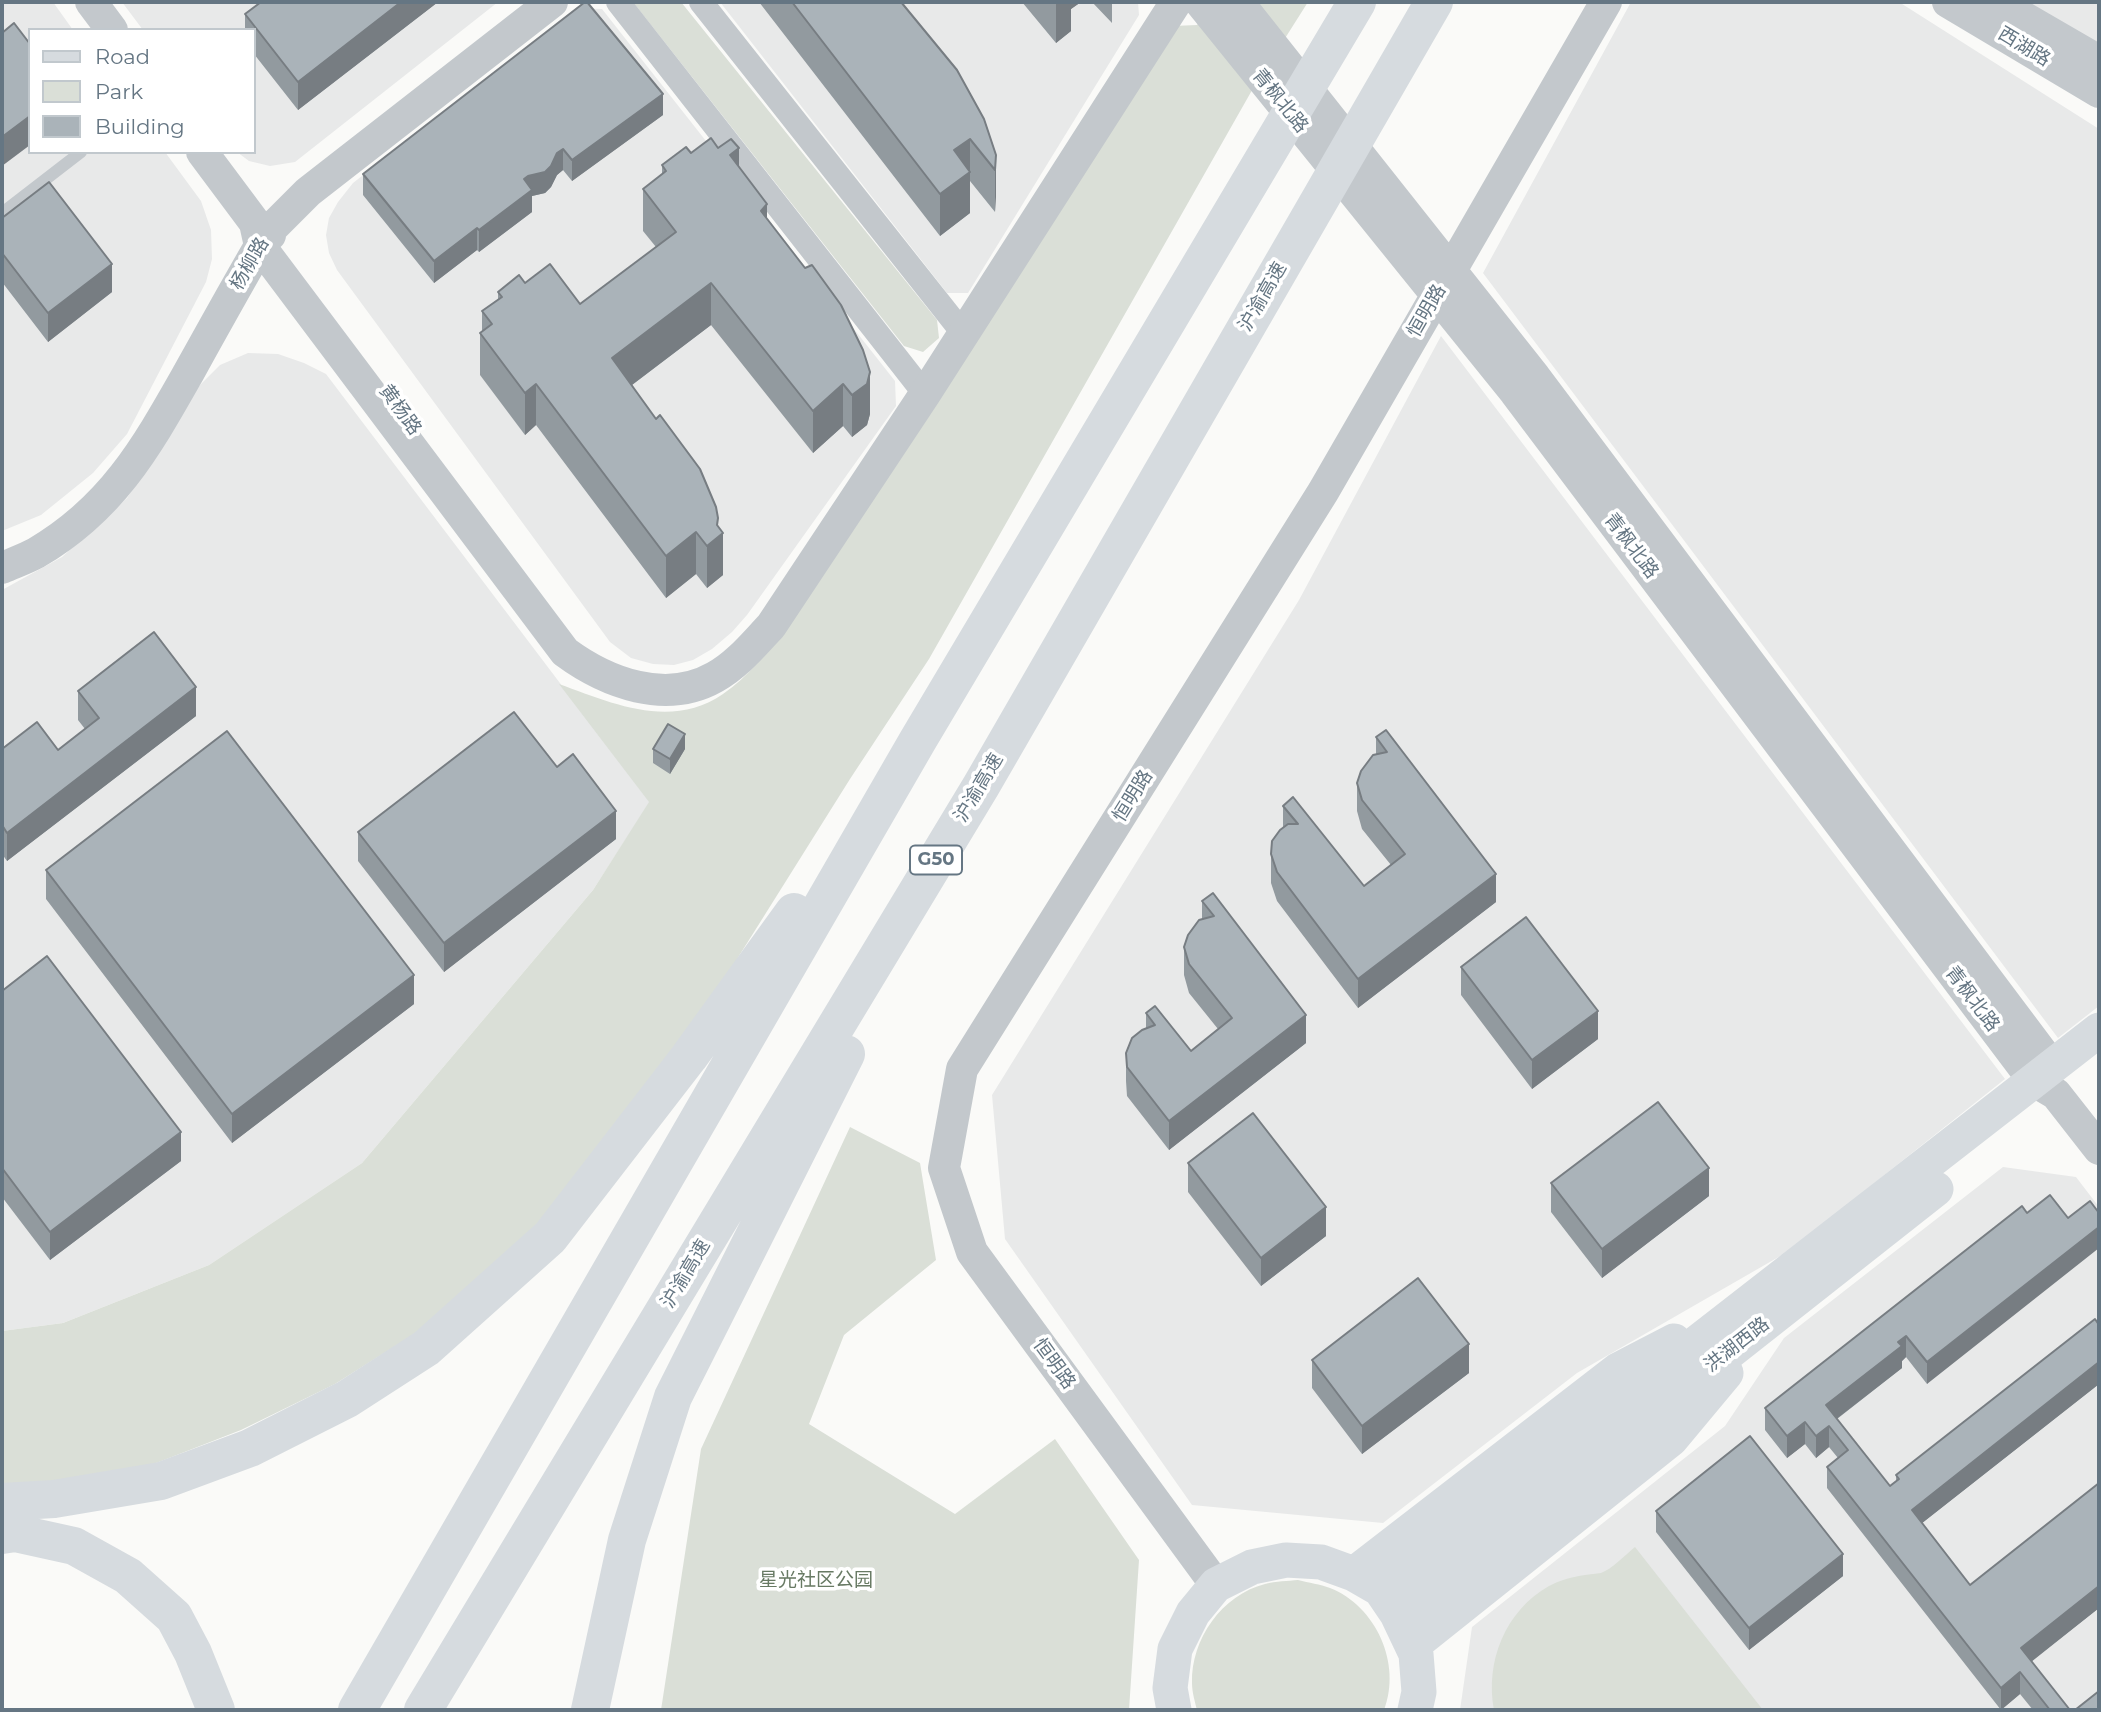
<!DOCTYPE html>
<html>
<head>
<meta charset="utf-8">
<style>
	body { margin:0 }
	#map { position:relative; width:2101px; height:1712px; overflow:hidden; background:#fafaf8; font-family:Montserrat,sans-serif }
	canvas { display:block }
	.frame { position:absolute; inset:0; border:4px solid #657683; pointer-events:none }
	.legend { position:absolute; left:28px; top:28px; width:228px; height:126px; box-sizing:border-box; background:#fff; border:2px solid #c1c8cd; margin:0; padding:9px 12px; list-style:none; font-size:21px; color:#657683 }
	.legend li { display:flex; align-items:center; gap:14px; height:35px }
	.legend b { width:35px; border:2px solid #c1c8cd }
</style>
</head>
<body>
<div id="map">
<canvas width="2101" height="1712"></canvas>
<div class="frame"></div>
<ul class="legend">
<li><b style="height:9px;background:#d6dbdf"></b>Road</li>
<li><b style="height:19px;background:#dadfd7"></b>Park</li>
<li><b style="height:19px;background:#aab3b9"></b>Building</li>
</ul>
</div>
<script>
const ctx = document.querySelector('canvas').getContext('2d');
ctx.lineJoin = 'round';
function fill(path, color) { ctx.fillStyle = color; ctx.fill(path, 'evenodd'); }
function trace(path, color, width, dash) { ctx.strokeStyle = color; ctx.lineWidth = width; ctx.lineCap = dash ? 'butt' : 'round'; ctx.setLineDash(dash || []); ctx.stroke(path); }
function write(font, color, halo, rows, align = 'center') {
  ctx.font = font + ' Montserrat,"Noto Sans SC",sans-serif'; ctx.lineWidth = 7; ctx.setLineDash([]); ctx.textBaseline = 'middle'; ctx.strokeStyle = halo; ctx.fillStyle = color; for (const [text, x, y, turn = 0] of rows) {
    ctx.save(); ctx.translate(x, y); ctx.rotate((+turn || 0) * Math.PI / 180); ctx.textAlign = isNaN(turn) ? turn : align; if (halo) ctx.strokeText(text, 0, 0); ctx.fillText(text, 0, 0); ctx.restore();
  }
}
fill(new Path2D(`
	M2,2H53L73,30H30V152H165L201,201L211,230L212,259L206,282L127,434L93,473L41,515L2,531Z
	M122,2H498L295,162L270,166L249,161L237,152H254V30H143Z
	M720,2H1138L1139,15L968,293H947Z
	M1631,2H1899L2099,129V1006L2058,1038L1483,273Z
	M2023,2H2099V43Z
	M576,8L602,9L895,381L896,406L747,615L732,632L712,649L693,660L674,665L653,664L631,658L610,642L337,270L329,253L326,235L329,218L338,202L353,183Z
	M1441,336L2005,1079L1789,1251L1577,1373L1383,1523L1192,1505L1005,1239L992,1095L1299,600Z
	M248,353L278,354L304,363L326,374L650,802L593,890L362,1163L209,1265L63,1323L2,1331V590L62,557L127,498L193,392L220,365Z
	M2003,1167L2076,1177L2099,1207V1710H1460L1472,1627L1725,1426L1784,1338Z`), '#e8e9e9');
fill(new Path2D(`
	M633,2H681L937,320L939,338L923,352L904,346Z
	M1214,2H1308L1251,92L929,659L850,779L717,991L539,1224L419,1331L335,1384L241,1430L146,1467L48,1483L2,1486V1331L63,1323L209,1265L362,1163L593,890L649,802L559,684C611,703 671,730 723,694C748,677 767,652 786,629L1173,26L1197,25Z
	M850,1127L920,1163L936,1260L844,1335L809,1424L955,1514L1055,1439L1139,1560L1129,1710H661L701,1449Z
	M1635,1547L1763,1710H1494C1485,1662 1505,1611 1549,1586C1560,1580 1572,1577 1585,1575C1590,1574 1596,1574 1601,1573C1612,1569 1625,1555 1635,1547Z
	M1298,1580C1309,1583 1320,1584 1330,1588C1376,1606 1402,1664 1384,1710H1197C1195,1702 1192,1692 1192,1683C1191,1639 1222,1595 1265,1584C1276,1581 1288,1581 1298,1580Z`), '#dadfd7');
trace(new Path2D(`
	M2,213L81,152`), '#c3c8cc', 12);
trace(new Path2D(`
	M618,2L925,394
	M701,2L963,333`), '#c3c8cc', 24);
trace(new Path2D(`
	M91,2L112,30
	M1200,2L1515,392L2034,1081L2056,1094L2099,1149
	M1238,2L1535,377L2053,1067
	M1948,2L2099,92
	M1997,2L2099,61
	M202,152L255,223L270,235
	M255,223L260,246L565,652C607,683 666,705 715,677C737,665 754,644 771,626L925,394L1176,2
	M2,568C13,563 25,559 36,553C113,508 147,446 189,372C215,325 241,278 268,232L308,192L552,2
	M1216,1585L972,1252L944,1168L962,1069L1323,492L1606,2`), '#c3c8cc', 32);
trace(new Path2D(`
	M1354,1574L1618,1370L1674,1341
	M1380,1589L2099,1030
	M1397,1614L1936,1189
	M1413,1645L1671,1439L1726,1373
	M1174,1710L1170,1688L1175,1649L1193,1613L1216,1585L1252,1567L1286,1560L1321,1562L1354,1574L1380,1589L1397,1614L1416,1654L1419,1692L1415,1710`), '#d6dbdf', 35);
trace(new Path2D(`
	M2,1502L54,1499L161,1481L250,1448L347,1399L426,1348L550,1237L689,1057L794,912
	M2,1535L15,1533L74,1546L128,1576L174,1617L193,1653L216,1710
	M357,1710L918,740L1357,2
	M423,1710L981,786L1434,2
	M590,1710L627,1540L673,1397L846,1054`), '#d6dbdf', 38);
fill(new Path2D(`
	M438,2L298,110L254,54V30H245V14Z
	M759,2H901L996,155L995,212L970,181V213L940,236Z
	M1022,2H1081L1071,9V31L1056,43Z
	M1092,2H1112V23Z
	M663,115L572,181L563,170L557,175L551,187L545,193L532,196V212L479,252L477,250L434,283L363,195V174Z
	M718,148L739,167L870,414L867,425L852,437L843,426L813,453L711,325L632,385L718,527L723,575L707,588L696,574L666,598L536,425L525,435L480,375V333L482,332V311L498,299V292L525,283L580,304L656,247L643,231V189L662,174V165L691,153Z
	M2,218L112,292L48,342L2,282Z
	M78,691L196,716L7,861L2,854V749L58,750L85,729L78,720Z
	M1376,737L1496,902L1358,1008L1277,901L1271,883V854L1283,828V806L1364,886L1391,865L1362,829L1357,811V783L1376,755Z
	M653,749H685L670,774L653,763Z
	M358,832L616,839L444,972L358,861Z
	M46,870L414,1004L232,1143L46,899Z
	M1213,893L1306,1043L1169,1150L1127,1096L1126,1081V1053L1146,1029V1013L1191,1051L1218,1029L1189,993L1184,975V947L1202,919V901Z
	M1461,967L1598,1039L1532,1089L1461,995Z
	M2,991L181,1161L50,1260L2,1197Z
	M1188,1163L1326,1236L1261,1286L1188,1192Z
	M1551,1183L1709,1196L1602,1278L1551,1212Z
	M2022,1206L1927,1384L1906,1357L1902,1361V1368L1837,1419L1890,1486L1896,1481V1475L2099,1325V1384L1922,1523L1970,1585L2099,1483V1608L2031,1661L2070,1710H2033L2020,1694L2001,1710L1827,1488V1467L1838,1458L1829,1447L1816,1458L1805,1444L1787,1458L1765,1430V1408Z
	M1312,1360L1469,1373L1362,1454L1312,1388Z
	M1656,1511L1843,1576L1749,1650L1656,1532Z`), '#929a9f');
fill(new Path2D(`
	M401,2H438L298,110V82Z
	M1056,2H1081L1071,9V31L1056,43Z
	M663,94V115L572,181V160Z
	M30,116V145L2,166V137Z
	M970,139V213L940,236V194L954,150Z
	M739,148V190L730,155Z
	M563,149V170L557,175L551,187L545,193L532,196V212L479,252V230L524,179Z
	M996,155V197L995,212V170Z
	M767,204V246L761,211Z
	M477,228V250L434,283V261Z
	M112,264V292L48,342V313Z
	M711,283V325L612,400V358Z
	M870,372V414L867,425L852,437V395Z
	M536,384V425L525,435V393Z
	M843,384V426L813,453V411Z
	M718,518V537L723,533V575L707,588V546L717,525Z
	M696,532V574L666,598V556Z
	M196,687V716L7,861V833Z
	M685,734V749L670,774V759Z
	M616,811V839L444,972V943Z
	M1496,874V902L1358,1008V979Z
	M414,975V1004L232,1143V1114Z
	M1598,1011V1039L1532,1089V1060Z
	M1306,1015V1043L1169,1150V1121Z
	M181,1132V1161L50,1260V1232Z
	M1709,1168V1196L1602,1278V1249Z
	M1326,1207V1236L1261,1286V1258Z
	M2099,1227V1248L1927,1384V1362Z
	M1906,1336V1357L1902,1361V1368L1826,1427V1405Z
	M1469,1344V1373L1362,1454V1426Z
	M2099,1362V1384L1912,1531V1510Z
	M1805,1422V1444L1787,1458V1436Z
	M1829,1426V1447L1816,1458V1436Z
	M1843,1554V1576L1749,1650V1628Z
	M2099,1586V1608L2021,1670V1648Z
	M2020,1672V1694L2001,1710V1688Z`), '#777d82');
const building = new Path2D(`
	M261,2H401L298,82L245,14Z
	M585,2H587L663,94L572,160L563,149L557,153L551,166L545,172L528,176L524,179L532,190L479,230L477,228L434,261L363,174Z
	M792,2H901L957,70L984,119L996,155L995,170L970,139L954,150L970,172L940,194Z
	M14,23L30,44V116L2,137V33Z
	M711,138L718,148L731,139L739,148L730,155L767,204L761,211L805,268L812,265L841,305L863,350L870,372L867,384L852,395L843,384L813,411L711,283L612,358L656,419L660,415L700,469L716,507L718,518L717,525L723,533L707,546L696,532L666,556L536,384L525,393L480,333L492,324L482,311L502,297L498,292L519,275L525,283L550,264L580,304L676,232L643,189L666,171L662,165L686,147L691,153Z
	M49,182L112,264L48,313L2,253V218Z
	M154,632L196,687L7,833L2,825V749L37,722L58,750L99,718L78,691Z
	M514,712L557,767L573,754L616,811L444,943L358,832Z
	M668,724L685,734L670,759L653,749Z
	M1386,730L1496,874L1358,979L1277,872L1271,854L1272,841L1280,830L1288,824H1298L1283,806L1293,797L1364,886L1405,854L1362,800L1357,783L1361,771L1373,755L1387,752L1376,737Z
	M227,731L414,975L232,1114L46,870Z
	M1213,893L1306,1015L1169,1121L1127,1067L1126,1053L1132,1038L1142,1030L1155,1025L1146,1013L1155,1006L1191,1051L1232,1018L1189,964L1184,947L1188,935L1199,920L1214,916L1202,901Z
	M1526,917L1598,1011L1532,1060L1461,967Z
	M47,956L181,1132L50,1232L2,1168V991Z
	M1658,1102L1709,1168L1602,1249L1551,1183Z
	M1253,1113L1326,1207L1261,1258L1188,1163Z
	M2050,1195L2068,1218L2090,1201L2099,1213V1227L1927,1362L1906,1336L1898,1342L1902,1346L1826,1405L1890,1486L1899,1479L1896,1475L2095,1319L2099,1325V1362L1912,1510L1970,1585L2099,1483V1586L2021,1648L2070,1710H2050L2020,1672L2001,1688L1827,1467L1848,1450L1829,1426L1816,1436L1805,1422L1787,1436L1765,1408L2022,1206L2027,1213Z
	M1418,1278L1469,1344L1362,1426L1312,1360Z
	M1750,1436L1843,1554L1749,1628L1656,1511Z
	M2099,1691V1710H2075Z`);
fill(building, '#aab3b9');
trace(building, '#777d82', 2);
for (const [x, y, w] of [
	[936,860,52]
]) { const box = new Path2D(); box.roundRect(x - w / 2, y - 14.5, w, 29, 5); ctx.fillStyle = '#fff'; ctx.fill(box); trace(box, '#657683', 2); }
write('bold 18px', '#657683', null, [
	["G50",936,860]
]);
write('19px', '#657683', '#fff', [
	["西湖路",2024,47,31],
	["青枫北路",1280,101,51],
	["杨柳路",250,264,-60],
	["沪渝高速",1263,297,-60],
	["恒明路",1427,311,-60],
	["黄杨路",400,410,54],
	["青枫北路",1631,546,53],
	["沪渝高速",979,788,-59],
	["恒明路",1133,796,-58],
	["青枫北路",1972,999,53],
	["沪渝高速",686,1274,-59],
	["洪湖西路",1737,1345,-38],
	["恒明路",1054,1364,54]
]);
write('19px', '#687a64', '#fff', [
	["星光社区公园",816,1580]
]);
</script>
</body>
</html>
